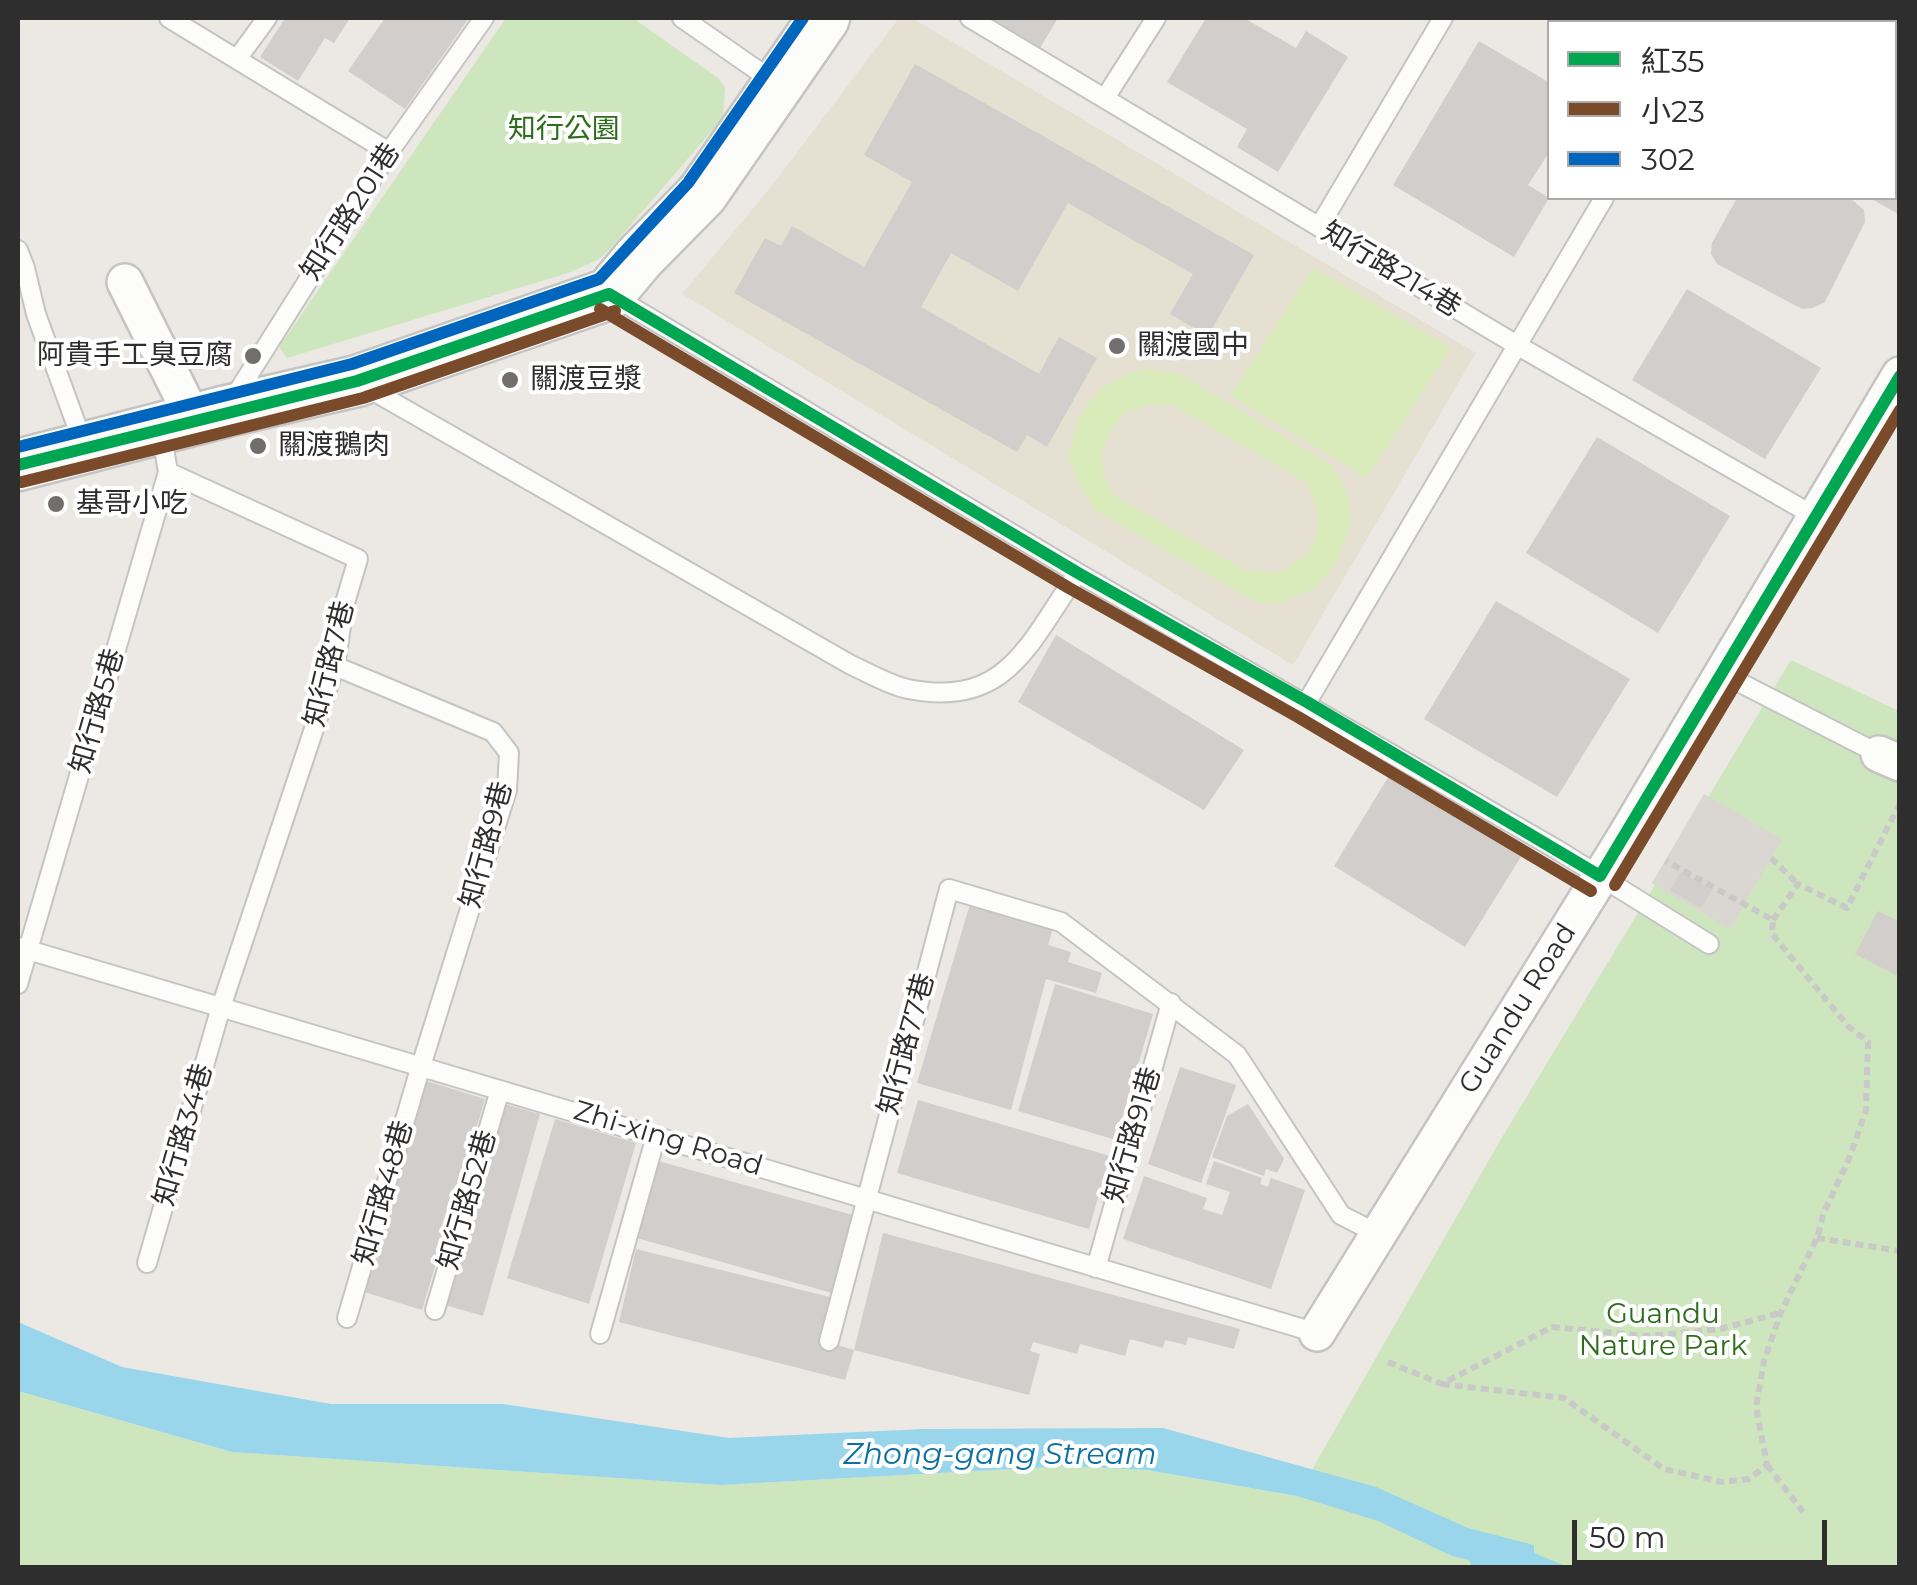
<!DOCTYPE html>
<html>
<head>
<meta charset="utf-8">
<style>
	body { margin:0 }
	#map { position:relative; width:1917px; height:1585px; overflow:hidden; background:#ece8e4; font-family:Montserrat,"Noto Sans TC",sans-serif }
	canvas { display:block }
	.frame { position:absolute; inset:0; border:20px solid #2e2e2e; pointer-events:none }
	.legend { position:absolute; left:1547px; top:20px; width:350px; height:180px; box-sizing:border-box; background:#fff; border:2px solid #ababab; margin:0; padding:12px 18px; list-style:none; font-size:30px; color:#2e2e2e }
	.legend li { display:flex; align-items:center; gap:20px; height:50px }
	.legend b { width:50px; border:2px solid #ababab }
	.scale { position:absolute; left:1572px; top:1520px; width:255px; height:45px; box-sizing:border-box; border:5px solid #2e2e2e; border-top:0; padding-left:12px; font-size:30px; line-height:35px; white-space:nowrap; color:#2e2e2e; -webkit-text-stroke:8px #fff; paint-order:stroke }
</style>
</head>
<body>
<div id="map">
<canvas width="1917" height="1585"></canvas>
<div class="frame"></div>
<ul class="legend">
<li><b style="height:12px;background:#00a651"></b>紅35</li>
<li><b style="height:12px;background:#7a4b2a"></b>小23</li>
<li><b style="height:12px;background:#0065bd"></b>302</li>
</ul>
<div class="scale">50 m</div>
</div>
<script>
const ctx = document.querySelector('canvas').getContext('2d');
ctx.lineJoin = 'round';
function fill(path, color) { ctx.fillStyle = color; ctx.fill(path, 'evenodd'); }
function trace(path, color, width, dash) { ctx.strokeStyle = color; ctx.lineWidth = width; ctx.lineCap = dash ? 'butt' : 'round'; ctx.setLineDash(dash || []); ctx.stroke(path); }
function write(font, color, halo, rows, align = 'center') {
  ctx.font = font + ' Montserrat,"Noto Sans TC",sans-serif'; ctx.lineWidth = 8; ctx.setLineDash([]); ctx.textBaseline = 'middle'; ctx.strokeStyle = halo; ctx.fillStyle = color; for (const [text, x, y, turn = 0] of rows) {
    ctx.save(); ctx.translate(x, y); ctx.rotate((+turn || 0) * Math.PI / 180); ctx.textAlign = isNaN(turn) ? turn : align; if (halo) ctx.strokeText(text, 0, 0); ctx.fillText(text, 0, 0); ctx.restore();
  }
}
fill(new Path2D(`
	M899,18H912L1476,353L1293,665L682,294L770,188Z`), '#e6e0d3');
fill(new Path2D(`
	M506,18H633L718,78L725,88L723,118L610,249L598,260L568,273L287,358L279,347L288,334Z
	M1791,660L1899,711V1567H18V1391L232,1452L721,1485L1067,1466L1147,1470L1297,1496L1501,1139Z`), '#cee6be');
fill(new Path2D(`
	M1313,268L1451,348L1367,478L1230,396Z
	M1147,369L1180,374L1331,465L1348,495L1352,521L1336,562L1317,587L1277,604L1256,602L1093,509L1078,482L1068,456L1078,419L1098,391L1124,375ZM1150,405H1173L1307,483L1319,516L1316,538L1307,554L1280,572L1247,571L1113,495L1103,472V451L1113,427L1127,411Z`), '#d9eabb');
fill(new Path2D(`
	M1704,794L1782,839L1730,929L1652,883Z`), '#dad6d2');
fill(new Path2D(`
	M18,1322L122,1367L331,1404H503L729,1438L924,1429L1163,1428L1376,1487L1468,1528L1534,1545V1553L1568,1567H1472L1469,1560L1452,1556L1378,1521L1297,1496L1147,1470L1067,1466L721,1485L232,1452L18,1391Z`), '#99d6ec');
fill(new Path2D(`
	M285,18H350L334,43L325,38L298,81L260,57Z
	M385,18H469L405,109L348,71Z
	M989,18H1058L1040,48Z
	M1206,18H1244L1296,48L1306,31L1348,57L1278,172L1237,147L1247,129L1167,82Z
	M1865,18H1900V39L1894,36V22H1873Z
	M1479,41L1550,83V151L1528,185L1549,198L1514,257L1393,185Z
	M915,64L1254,255L1208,336L1170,314L1193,274L1068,203L1018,291L951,253L921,307L1039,374L1059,337L1097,358L1047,447L1027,435L1017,452L734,293L765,238L781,246L792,226L864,267L912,182L864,155Z
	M1894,137L1900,140V215L1870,198H1894Z
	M1737,198H1850L1864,210L1865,222L1825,302L1813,308L1802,309L1717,264L1711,254L1712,243Z
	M1687,289L1821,368L1765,459L1632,380Z
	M1597,437L1730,516L1658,633L1526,553Z
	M1496,601L1630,679L1557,797L1424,719Z
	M1056,635L1244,750L1204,810L1018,702Z
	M1390,774L1522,855L1465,947L1334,866Z
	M1681,872L1712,890L1701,908L1670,890Z
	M970,904L1053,928L1048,945L1071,952L1068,962L1102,973L1096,993L1046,979L1011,1110L917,1083Z
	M1878,911L1900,922V969L1896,975L1855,954Z
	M1055,984L1153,1014L1116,1140L1018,1111Z
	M1180,1067L1236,1085L1201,1183L1148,1164Z
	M423,1080L485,1099L422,1310L361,1291Z
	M918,1100L1110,1156L1089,1229L897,1173Z
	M501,1103L540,1114L483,1316L445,1305Z
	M1248,1104L1284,1159L1277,1173L1266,1169L1264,1176L1212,1157L1227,1116Z
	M555,1119L636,1143L589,1304L507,1278Z
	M658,1161L853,1215L832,1293L637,1238Z
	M1214,1161L1262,1178L1260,1184L1268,1187L1271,1178L1305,1190L1271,1289L1123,1239L1144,1176L1207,1198L1203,1209L1222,1215L1230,1192L1206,1184Z
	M883,1233L1240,1329L1234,1349L1188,1337L1186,1345L1165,1340L1163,1348L1130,1339L1125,1356L1080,1344L1077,1354L1033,1342L1030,1351L1040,1354L1029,1395L854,1350Z
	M636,1249L834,1298L824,1341L854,1350L845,1380L619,1322Z`), '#d1cecb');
const lane = new Path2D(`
	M169,18L389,152
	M682,18L777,84
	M970,18L1515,344L1816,517
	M1761,18L1769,22
	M237,59L267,18
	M1105,98L1156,18
	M1894,101L1900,104
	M1319,227L1443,18
	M18,250L25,268L36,314L83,443
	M613,296L1078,573L1556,849L1709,944
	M368,388L851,665C869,673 889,685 908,689C1008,709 1029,642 1078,573
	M232,401L389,152L484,18
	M335,666L493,732L509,753L507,790L417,1079L347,1318
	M1723,674L1879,754
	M1307,702L1604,198
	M18,947L1317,1333
	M18,984L168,472
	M147,1263L221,1007L335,666L344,606L358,559L168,472L161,431
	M1096,1268L1171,1003
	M435,1310L500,1090
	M600,1334L656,1136
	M829,1341L949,889L1061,922L1237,1055L1341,1215L1378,1234`);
const street = new Path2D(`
	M125,282L194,420
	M1879,754L1900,763
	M1317,1333L1625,837L1900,375`);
const secondary = new Path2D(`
	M18,465L227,411L357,381L609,294L639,258L702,194L824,18`);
trace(lane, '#c5c4c5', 22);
trace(street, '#c5c4c5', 40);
trace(secondary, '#c5c4c5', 55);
trace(new Path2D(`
	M1710,22L1713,18
	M1771,858L1798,884
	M1773,920L1798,884L1847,908L1900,803
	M1817,1238L1900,1251
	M1388,1362L1442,1384L1552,1327L1646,1336L1720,1329L1780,1313
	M1442,1384L1564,1398L1664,1469L1722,1482L1749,1479L1767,1465L1756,1407L1764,1361L1781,1312L1817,1238L1824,1212L1849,1159L1866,1110L1868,1042L1848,1026L1772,934L1773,920L1666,861
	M1767,1465L1803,1512`), '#c9c9c8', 6, [8, 5]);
trace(lane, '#fcfcfb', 18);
trace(street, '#fcfcfb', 35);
trace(secondary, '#fcfcfb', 50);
trace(new Path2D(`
	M609,294L1078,573L1307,702L1600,876
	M18,465L357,381L609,294
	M1600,876L1900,376`), '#00a651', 12);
trace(new Path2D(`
	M600,309L1069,588L1298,717L1591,891
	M22,482L363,398L615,311
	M1615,885L1900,410`), '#7a4b2a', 12);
trace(new Path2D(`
	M18,447L352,364L599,279L688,183L803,18`), '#0065bd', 12);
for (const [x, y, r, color] of [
	[1117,346,10,"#706f6e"],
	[253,356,10,"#706f6e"],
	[510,380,10,"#706f6e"],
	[258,446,10,"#706f6e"],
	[56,504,10,"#706f6e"]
]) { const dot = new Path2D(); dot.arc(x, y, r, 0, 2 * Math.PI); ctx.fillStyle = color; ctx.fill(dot); trace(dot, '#fff', 4); }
write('28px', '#2c6e1b', '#fff', [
	["知行公園",564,130],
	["Guandu",1663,1315],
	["Nature Park",1663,1347]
]);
write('28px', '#2e2e2e', '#fff', [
	["知行路201巷",351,212,-57],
	["知行路214巷",1391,270,31],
	["知行路7巷",330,664,-76],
	["知行路5巷",98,711,-74],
	["知行路9巷",487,845,-75],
	["Guandu Road",1518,1009,-58],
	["知行路77巷",907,1044,-75],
	["知行路34巷",184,1135,-74],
	["知行路91巷",1133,1135,-74],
	["Zhi-xing Road",668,1139,17],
	["知行路48巷",384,1193,-74],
	["知行路52巷",468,1200,-74]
]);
write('28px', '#2e2e2e', '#fff', [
	["關渡國中",1137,346],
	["阿貴手工臭豆腐",233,356,"right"],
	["關渡豆漿",530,380],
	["關渡鵝肉",278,446],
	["基哥小吃",76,504]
], 'left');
write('italic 30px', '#0d6fa3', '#fff', [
	["Zhong-gang Stream",1000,1455]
]);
</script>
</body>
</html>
